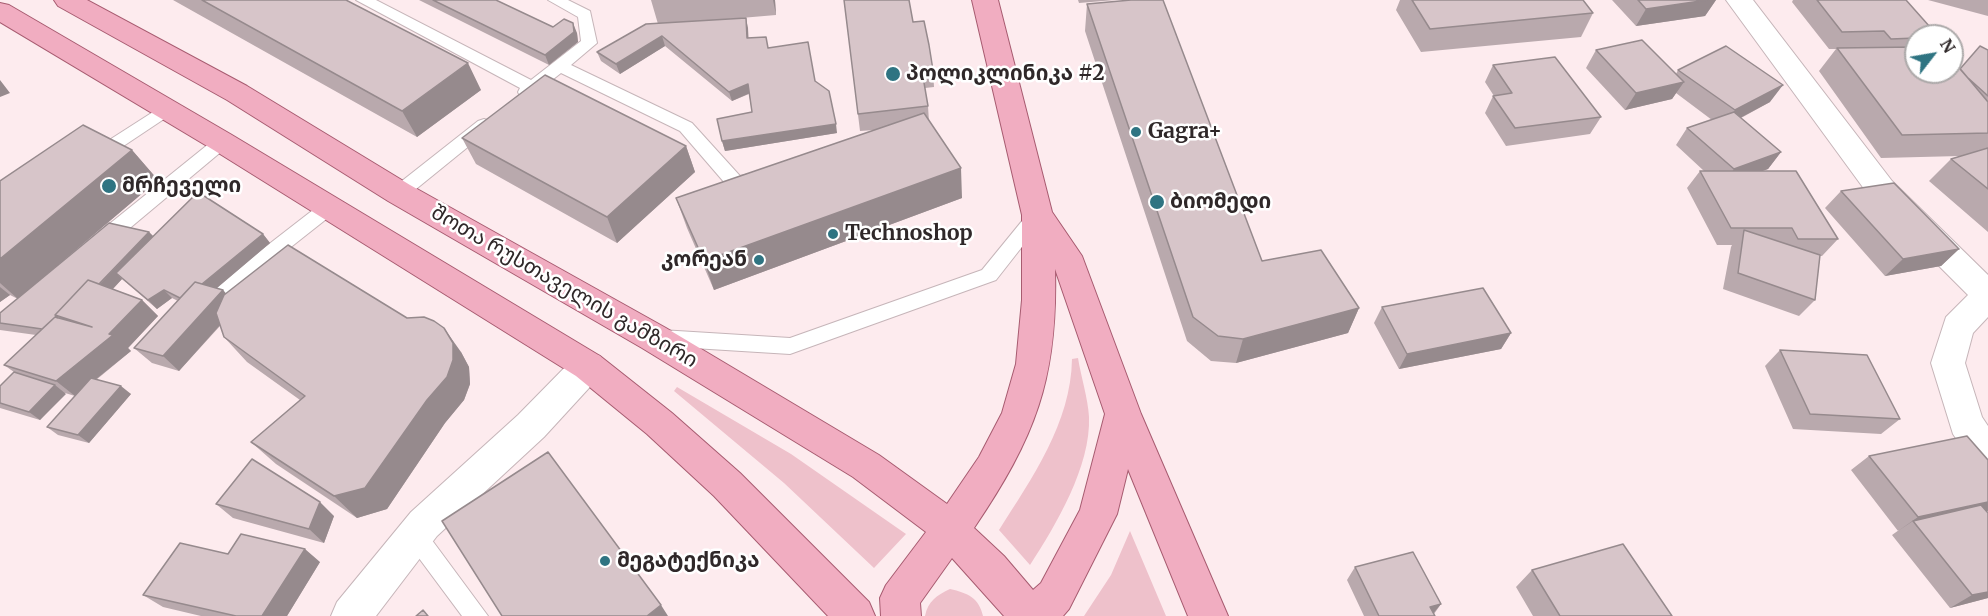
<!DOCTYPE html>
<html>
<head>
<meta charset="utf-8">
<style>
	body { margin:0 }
	#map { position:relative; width:1988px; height:616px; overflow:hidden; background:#fdebee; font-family:Merriweather,serif }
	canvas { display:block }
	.north { position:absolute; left:1904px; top:24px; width:60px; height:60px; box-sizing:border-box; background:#fff; border:2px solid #aca9a9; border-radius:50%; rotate:59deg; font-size:16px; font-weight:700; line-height:24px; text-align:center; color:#2f2829 }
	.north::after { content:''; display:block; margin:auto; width:21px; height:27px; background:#2f7482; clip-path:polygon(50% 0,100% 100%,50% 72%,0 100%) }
</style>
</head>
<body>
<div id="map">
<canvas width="1988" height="616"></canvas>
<div class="north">N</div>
</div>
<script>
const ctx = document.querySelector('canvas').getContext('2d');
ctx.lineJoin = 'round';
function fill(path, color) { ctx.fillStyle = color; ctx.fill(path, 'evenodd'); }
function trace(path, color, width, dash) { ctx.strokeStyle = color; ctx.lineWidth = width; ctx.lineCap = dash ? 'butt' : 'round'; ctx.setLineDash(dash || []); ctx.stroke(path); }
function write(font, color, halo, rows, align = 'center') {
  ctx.font = font + ' Merriweather,"Noto Sans Georgian",serif'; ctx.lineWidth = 5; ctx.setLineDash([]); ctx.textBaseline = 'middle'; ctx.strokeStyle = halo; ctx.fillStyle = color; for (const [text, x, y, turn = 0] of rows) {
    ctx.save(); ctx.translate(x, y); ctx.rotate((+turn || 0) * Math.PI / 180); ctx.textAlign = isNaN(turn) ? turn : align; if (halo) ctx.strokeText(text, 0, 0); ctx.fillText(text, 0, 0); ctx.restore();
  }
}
fill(new Path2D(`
	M1078,358C1081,377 1088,398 1089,417C1091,466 1056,525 1030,565L999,530C1032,478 1071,423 1072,359Z
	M677,387L791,454L906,534L874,568L784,483L674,391Z
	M1130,531L1166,616H1084L1111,575Z
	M950,589C968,593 979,598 983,616H925C928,601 937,595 950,589Z`), '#eec1cb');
const lane = new Path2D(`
	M356,0H376L531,80L581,41L578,17L548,0H568L590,11L597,43L571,65L692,123L740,176L754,173L760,174L763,179L760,184C750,187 740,192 730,189L680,131L561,73L532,96H520L518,92L520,88Z
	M167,103L173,105L175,109L173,113L101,161H89L86,157L89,153Z
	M484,119L490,121L493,125L490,129L405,198H393L390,193L393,188L478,121Z
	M222,136L228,138L231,142L228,146L106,248H92L90,243L92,238L216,138Z
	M328,201L334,203L337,208L334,213L229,296L222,299L215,296L212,291L215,286L322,203Z
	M1037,208L1043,210L1046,215L1043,220L996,280L790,354L661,346L654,344L651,338L654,332L661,330L790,338L982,270L1031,210Z
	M415,525L423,528L488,616H462L407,542L404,535L407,528Z`);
const street = new Path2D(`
	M1726,0H1753L1892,181L1988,275V317L1973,333L1965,363L1982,417L1988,426V472L1975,467L1953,434L1931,363L1946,317L1968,295L1870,197Z
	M588,352L600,356L605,366L600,376L544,437L437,536L376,616H331L337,602L411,512L518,415L576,356Z`);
const primary = new Path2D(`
	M54,0H87L247,86L410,185L666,328L879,455L947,504L979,457L1002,413L1016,364L1022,300V215L972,0H998L1052,212L1082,256L1141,414L1228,616H1188L1128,469L1117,514L1069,609L1063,616H1004L952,558L920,603L921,616H881L880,598L886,585L926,532L853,477L642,348L388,201L227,100L58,6ZM1055,269L1105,414L1080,510L1041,583L1033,590L1004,556L974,528C1035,438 1058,379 1055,269Z
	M0,3L9,5L232,135L600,356L672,413L740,473L869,602L875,616H828L714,496L647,434L576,376L212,149L0,22Z`);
trace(lane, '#c6b5b9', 2);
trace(street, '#c6b5b9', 2);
trace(primary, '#a75b70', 2);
fill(lane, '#fff');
fill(street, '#fff');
fill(primary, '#f1adc1');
fill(new Path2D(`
	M173,0H346L481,90L417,137Z
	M419,0H496L553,27L577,33L578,42L549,65Z
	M651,0H775L776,15L729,19L748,28V38L769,48L815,81L837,133L725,151L722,141L752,112L749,94L732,101L665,46L620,74L601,61L597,52L658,24Z
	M844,0L913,22L933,70L934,87L925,88L928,106L929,122L962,198L714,290L687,228L676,198L875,130L860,131Z
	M1078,0H1115L1079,3Z
	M1400,0H1583L1593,13L1581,37L1421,52L1396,10Z
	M1612,0H1716L1705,16L1636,26Z
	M1793,0H1906L1916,36V72L1960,69L1988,50V232L1929,181L1951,159L1960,156L1881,158L1819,71L1836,49H1829L1792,2Z
	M1928,0H1988V16Z
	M1087,4L1262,261L1359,308L1348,333L1236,363L1211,361L1187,341L1085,31Z
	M1596,50L1676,74L1678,70L1770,102L1741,118L1781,152L1768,169L1762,171L1838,239L1822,256H1820L1815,300L1799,316L1723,289L1731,247L1732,245H1717L1687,188L1700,171H1704L1676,145L1687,128L1712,120L1676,93L1672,99L1625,110L1586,68Z
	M1493,65L1601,117L1590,134L1506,146L1485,113L1493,96H1494L1485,82Z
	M462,138L686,146L695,172L617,243L476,164Z
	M132,150L158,180L33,286L149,232L153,236L263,234L270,243L217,288L223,290L226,294L461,352L469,367L470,384L464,400L445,423L387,509L357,518L276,464L251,442L300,400L247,362L224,337L220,326L179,371L152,363L134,348L178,301L172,298L157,309L122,279L113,289L142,300L158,316L128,348L131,351L96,380L131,394L89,443L58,435L47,427L75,396L65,393L40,420L0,408V386L14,372L4,365L36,335L0,330V313L18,299L10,295L0,302V181Z
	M1841,191L1959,249L1941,266L1885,276L1825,208Z
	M1382,307L1511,333L1501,349L1399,369L1374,323Z
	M1780,350L1900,419L1881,434L1793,429L1765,366Z
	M1869,456L1988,460V511H1986L1988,598L1950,608L1892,535L1899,530L1898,531L1851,470Z
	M216,504L334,516L324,543L233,518Z
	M228,554L320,562L287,616H201L163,607L143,595Z
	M1355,567L1441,604L1434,614L1435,616H1364L1347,580Z
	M1532,570L1672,616H1533L1516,587Z`), '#b9a9ad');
fill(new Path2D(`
	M773,0H775L776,15Z
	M1707,0H1716L1705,16L1636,26L1646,9Z
	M746,18L748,28L749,48L747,38Z
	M573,23L577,33L578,42L549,65L545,55Z
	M662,36L665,46L620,74L616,64Z
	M468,63L481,90L417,137L402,111Z
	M0,80L10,93L0,97Z
	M1684,82L1672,99L1625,110L1636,93Z
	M748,84L750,93L732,101L729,92Z
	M1783,85L1770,102L1723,127L1735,110Z
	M836,124L837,133L725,151L722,141Z
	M686,146L695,172L617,243L607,217Z
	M132,150L158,180L18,299L0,283V259Z
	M1781,152L1768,169L1721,186L1734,169Z
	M961,168L962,198L714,290L704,261Z
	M149,232L158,241L116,273L122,279L81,323L67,319Z
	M263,234L270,243L192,309L183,300Z
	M1959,249L1941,266L1885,276L1903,259Z
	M0,287L10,295L0,302Z
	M164,290L172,298L157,309L148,300Z
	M223,290L237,306L179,371L163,356Z
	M142,300L158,316L128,348L131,351L75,396L56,381L109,334Z
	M1359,308L1348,333L1236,363L1243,339Z
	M444,328L461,352L469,367L470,384L464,400L445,423L387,509L357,518L334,496Z
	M1511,333L1501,349L1399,369L1407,354Z
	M55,385L66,394L40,420L29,412Z
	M121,386L131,394L89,443L78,435Z
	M320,502L334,516L324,543L309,529Z
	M1988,502V511L1917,527L1913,521L1898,531L1918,517Z
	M305,549L320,562L287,616H262Z
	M1988,592V598L1950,608L1972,595Z
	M1441,604L1431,616L1430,607Z
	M661,605L668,616H647Z`), '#968a8d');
const building = new Path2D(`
	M202,0H346L468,63L402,111Z
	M433,0H496L553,27L564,19L573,23L574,32L545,55Z
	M844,0H909L913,22L924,21L929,45L933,70L922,71L928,106L858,114Z
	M1131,0H1163L1262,261L1321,250L1359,308L1243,339L1218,336L1193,317L1087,4Z
	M1412,0H1583L1593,13L1430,29Z
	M1638,0H1707L1646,9Z
	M1817,0H1906L1938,36H1916V38L1891,39L1884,31L1842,32Z
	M746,18L747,38L766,37L768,48L808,42L815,81L829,91L836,124L722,141L717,119L752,112L748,84L729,92L662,36L616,64L597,52L646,24Z
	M1642,40L1684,82L1636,93L1596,50Z
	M1726,46L1783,85L1735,110L1678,70Z
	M1980,46L1988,50V96L1967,77L1960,69Z
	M1916,47V72H1952V59L1988,102V133L1902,135L1837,48Z
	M1555,57L1601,117L1515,128L1493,96L1512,93L1493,65Z
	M545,75L686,146L607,217L462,138Z
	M1734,112L1781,152L1734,169L1687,128Z
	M924,113L961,168L704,261L676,198Z
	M83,125L132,150L0,259V181Z
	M1988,148V189L1951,159Z
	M1700,171H1796L1838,239H1798L1792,228H1731Z
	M1894,183L1959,249L1903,259L1841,191Z
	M198,192L263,234L202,284L195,282L180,298L164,290L148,300L116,273Z
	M109,223L149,232L99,284L88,280L55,315L58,318L55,317L42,329L0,323V313Z
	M1744,230L1820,255L1815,300L1738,273Z
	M288,245L407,318L424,317L434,321L444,328L453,343V360L447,377L427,400L365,488L334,496L251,442L305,396L224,337L216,313L224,295Z
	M88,280L142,300L109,334L113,335L56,381L4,365L55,317L92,327L55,315Z
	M195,282L223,290L163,356L134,348Z
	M1483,288L1511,333L1407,354L1382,307Z
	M1780,350L1867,355L1900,419L1810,414Z
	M14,372L55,385L29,412L0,403V386Z
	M91,378L121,386L78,435L47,427Z
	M1967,436L1988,460V502L1918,517L1869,456Z
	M548,452L661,605L647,616H502L442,521Z
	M252,459L320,502L309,529L216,504Z
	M1981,505L1988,513V592L1972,595L1913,521Z
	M241,534L305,549L262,616H236L143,595L180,543L228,554Z
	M1623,544L1672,616H1560L1532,570Z
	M1413,552L1441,604L1430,607L1435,616H1379L1355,567Z
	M423,610L428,616H416Z`);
fill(building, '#d7c5c9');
trace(building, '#968a8d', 1.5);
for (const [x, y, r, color] of [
	[893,74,8,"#2f7482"],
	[1136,132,6,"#2f7482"],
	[109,186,8,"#2f7482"],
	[1157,202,8,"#2f7482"],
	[833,234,6,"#2f7482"],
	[759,260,6,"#2f7482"],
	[605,561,6,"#2f7482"]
]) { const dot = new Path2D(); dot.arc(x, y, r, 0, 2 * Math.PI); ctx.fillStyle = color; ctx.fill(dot); trace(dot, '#fff', 2); }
write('bold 21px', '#2f2829', '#fff', [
	["პოლიკლინიკა #2",906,74],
	["Gagra+",1148,132],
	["მრჩეველი",122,186],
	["ბიომედი",1170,202],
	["Technoshop",845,234],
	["კორეან",747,260,"right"],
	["მეგატექნიკა",617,561]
], 'left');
write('21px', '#2f2829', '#fff', [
	["შოთა რუსთაველის გამზირი",564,287,30]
]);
</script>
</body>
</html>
